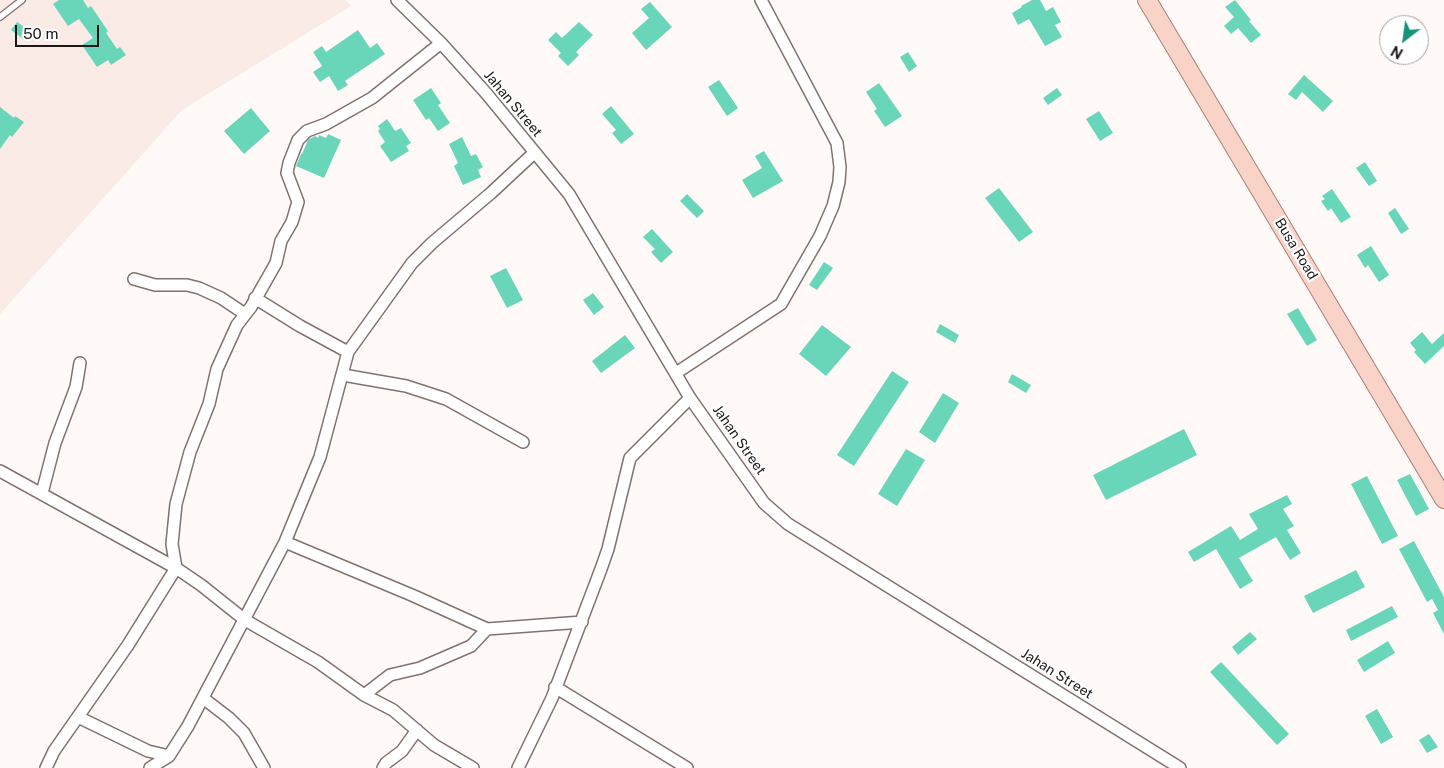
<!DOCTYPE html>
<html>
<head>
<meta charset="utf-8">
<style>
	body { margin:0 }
	#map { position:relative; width:1444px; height:768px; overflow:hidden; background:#fff9f7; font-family:"Public Sans",sans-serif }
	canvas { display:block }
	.north { position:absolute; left:1379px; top:15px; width:50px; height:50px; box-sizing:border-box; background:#fff; border:1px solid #a5a3a2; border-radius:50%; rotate:210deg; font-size:14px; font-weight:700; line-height:20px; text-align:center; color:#1d1817 }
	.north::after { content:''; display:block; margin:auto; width:18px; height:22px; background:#189379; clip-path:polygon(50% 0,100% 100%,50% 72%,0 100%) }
	.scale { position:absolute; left:15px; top:25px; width:84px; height:22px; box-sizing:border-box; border:2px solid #1d1817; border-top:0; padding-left:6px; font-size:15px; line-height:18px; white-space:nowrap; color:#1d1817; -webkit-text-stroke:4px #fff; paint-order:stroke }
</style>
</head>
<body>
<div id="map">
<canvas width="1444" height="768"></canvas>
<div class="north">N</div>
<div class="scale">50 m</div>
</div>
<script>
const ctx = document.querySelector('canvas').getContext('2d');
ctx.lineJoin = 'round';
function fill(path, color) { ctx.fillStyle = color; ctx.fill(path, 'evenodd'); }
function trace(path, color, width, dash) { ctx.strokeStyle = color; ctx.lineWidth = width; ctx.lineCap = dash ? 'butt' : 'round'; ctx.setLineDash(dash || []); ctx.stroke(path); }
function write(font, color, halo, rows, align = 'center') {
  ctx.font = font + ' "Public Sans",sans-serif'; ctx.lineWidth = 4.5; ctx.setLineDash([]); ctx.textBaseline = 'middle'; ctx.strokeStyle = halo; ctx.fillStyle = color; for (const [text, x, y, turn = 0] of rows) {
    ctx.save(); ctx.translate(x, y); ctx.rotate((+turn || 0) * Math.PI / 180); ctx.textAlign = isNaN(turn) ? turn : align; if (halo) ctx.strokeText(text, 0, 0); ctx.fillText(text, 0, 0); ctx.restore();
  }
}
fill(new Path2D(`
	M0,0H345L351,6L182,110L0,314Z`), '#faebe7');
fill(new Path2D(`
	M59,0H83L88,8L91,6L108,31L106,33L117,49L120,47L126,55L111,65L108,60L97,67L82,45L93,38L79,19L68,26L53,4Z
	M1032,0H1040L1046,11L1053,7L1061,22L1055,25L1062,37L1045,46L1029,19L1018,25L1012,13L1022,7L1021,6Z
	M1235,0L1251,20L1249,21L1261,35L1251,43L1238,28L1231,34L1224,26L1234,17L1225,7Z
	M650,2L672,27L646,50L632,33L649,18L641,9Z
	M17,22L30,31L23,39L11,30Z
	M579,22L593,35L576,52L579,55L568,66L558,56L561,53L548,40L556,32L562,38Z
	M358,30L370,48L377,43L385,54L345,81L348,85L338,91L329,76L320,82L313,72L322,66L313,52L322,46L326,52Z
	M908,52L917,66L909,72L900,57Z
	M1304,75L1333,101L1323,112L1302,92L1296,100L1288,94Z
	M719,80L738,108L727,116L708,87Z
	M879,83L902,116L885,127L874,111L877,109L866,92Z
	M431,88L441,103L438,105L450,123L438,131L429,118L426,120L413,100Z
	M1057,88L1062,95L1048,105L1043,98Z
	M611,106L634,134L621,144L612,133L616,130L602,114Z
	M0,107L14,118L15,116L24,122L12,137L10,135L0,149Z
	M251,108L270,131L244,154L224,131Z
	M1099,111L1113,133L1100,141L1086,119Z
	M387,119L395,131L401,128L411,143L406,146L409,151L391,162L380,146L385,142L378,131L380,129L378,126Z
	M328,134L341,140L324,178L296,166L301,154H302L308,140L315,136L318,138L319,135L326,138Z
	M462,137L471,156L476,154L483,167L478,170L481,177L463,185L454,166L458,163L449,144Z
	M764,151L783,181L753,198L742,180L762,168L755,156Z
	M1365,162L1377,181L1369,186L1356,168Z
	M999,188L1033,232L1019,242L985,198Z
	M1332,189L1351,217L1341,223L1331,208L1328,211L1321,201L1325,199L1322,196Z
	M687,194L704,211L697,218L680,201Z
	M1395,208L1409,229L1401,234L1388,213Z
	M652,229L673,252L661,263L651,252L655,249L643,237Z
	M1371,246L1389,275L1379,282L1368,265L1365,268L1357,255Z
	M824,262L833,268L817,290L809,285Z
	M506,268L523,300L507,308L490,276Z
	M593,293L604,307L594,315L583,300Z
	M1298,308L1317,340L1307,346L1287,314Z
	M940,324L959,335L955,343L936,332Z
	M822,325L851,347L826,376L799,354Z
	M1422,332L1432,344L1444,333V346L1425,364L1414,352L1416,350L1410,343Z
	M625,335L635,348L601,373L592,361Z
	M892,371L909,382L854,466L837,455Z
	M1012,374L1031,385L1026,393L1008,382Z
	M943,393L959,403L935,443L919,432Z
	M1184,429L1197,455L1106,500L1093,475Z
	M906,449L925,460L897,506L878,494Z
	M1410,474L1429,509L1416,516L1397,480Z
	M1367,476L1398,536L1382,544L1351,484Z
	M1287,495L1292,504L1283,509L1294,526L1287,530L1301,553L1290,560L1276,537L1239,558L1253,581L1240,589L1216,549L1194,562L1188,552L1231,526L1240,540L1258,529L1249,514Z
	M1414,541L1444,597V634L1433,613L1438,610L1432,599L1427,602L1399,549Z
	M1356,570L1365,587L1313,613L1304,596Z
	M1392,606L1398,617L1351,641L1346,630Z
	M1250,632L1257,639L1238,655L1232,647Z
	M1388,641L1395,653L1364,672L1357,660Z
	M1221,662L1289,734L1277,745L1210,672Z
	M1377,709L1393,737L1381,744L1365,716Z
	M1429,734L1438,747L1427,753L1419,740Z`), '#6ad6b9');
const lane = new Path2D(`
	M0,17L22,0`);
const street = new Path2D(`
	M397,0L441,43L486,93L569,194L690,398L764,503L788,524L1180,768
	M134,279L155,285H187L199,288L221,298L245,314
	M255,298L300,326L348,352
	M676,373L781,304L820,236L833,206L839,182L840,167L837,143L761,0
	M343,375L406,386L446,399L523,442
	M0,471L176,568L201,585L245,620L318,662L364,695L393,710L434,745L473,768
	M42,493L55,443L76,387L80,363
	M285,542L414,596L487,629L582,622
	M555,687L687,768
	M364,695L390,675L420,668L471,646L487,629
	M203,698L229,718L244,733L264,768
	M78,717L148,751L169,756
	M46,768L54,751L128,645L176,568L172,544L176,504L190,452L209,404L217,369L237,325L251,307L276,263L281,241L292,222L298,202L287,173L289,163L298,140L307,131L326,124L372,98L441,43
	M150,768L169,756L188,726L285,542L320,457L348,352L412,263L432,243L491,193L534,153
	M383,768L386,763L402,751L417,730
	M518,768L552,698L601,569L608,549L630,458L690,398`);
const primary = new Path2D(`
	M1147,0L1444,499`);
trace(lane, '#80736f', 8);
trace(street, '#80736f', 14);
trace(primary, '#ab7f72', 20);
trace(lane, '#fff', 5.5);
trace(street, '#fff', 11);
trace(primary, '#fad3c8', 18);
write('14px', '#1d1817', '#fff', [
	["Jahan Street",513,104,50],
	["Busa Road",1296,249,59],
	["Jahan Street",739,440,55],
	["Jahan Street",1057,674,32]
]);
</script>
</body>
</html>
